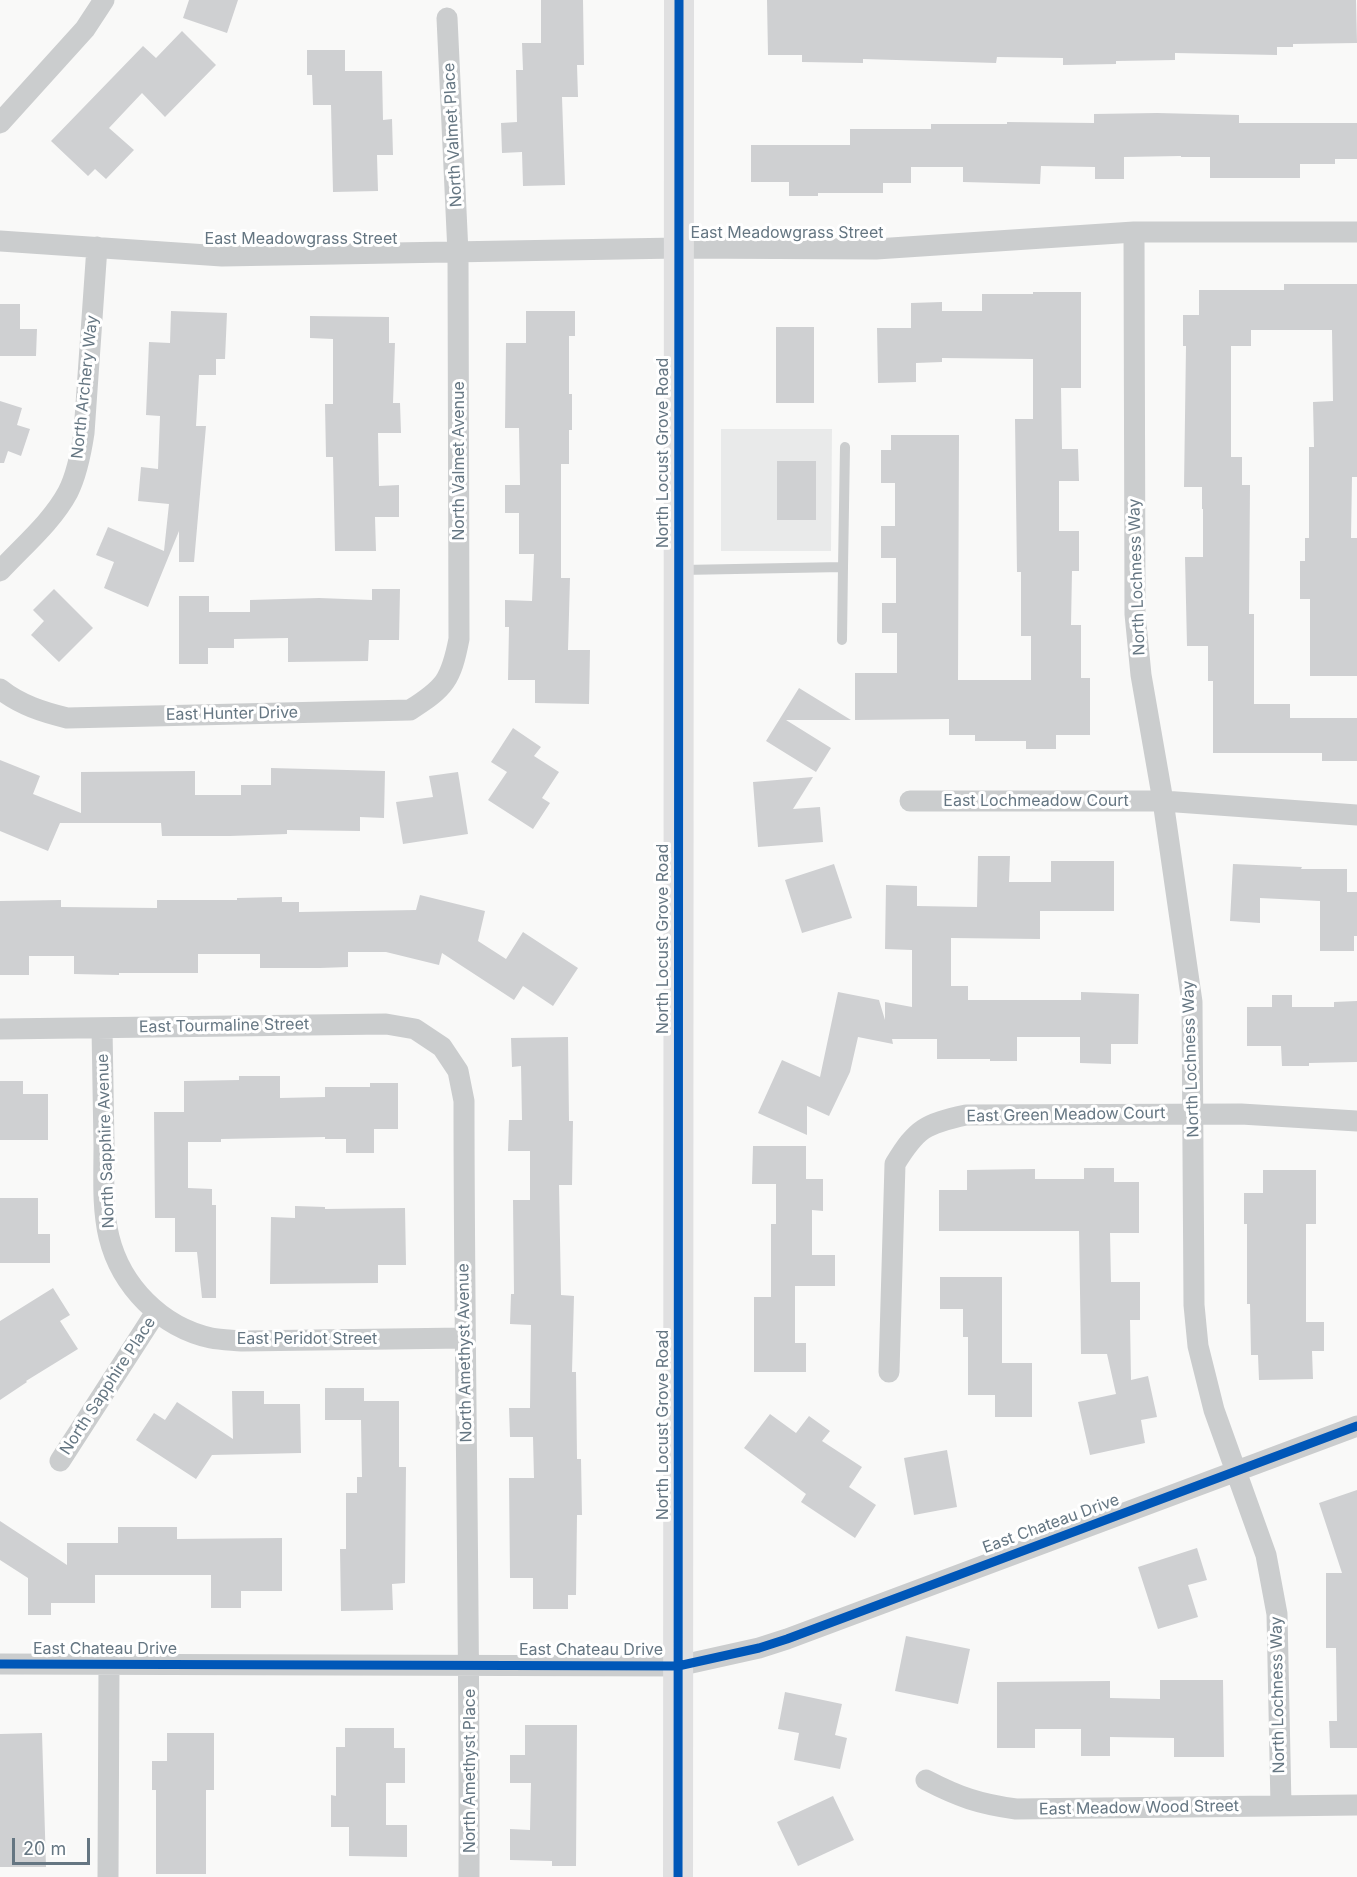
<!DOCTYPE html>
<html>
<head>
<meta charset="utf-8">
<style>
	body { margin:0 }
	#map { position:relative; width:1357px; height:1877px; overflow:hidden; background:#f9f9f8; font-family:Inter,sans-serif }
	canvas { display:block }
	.scale { position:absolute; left:12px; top:1838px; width:78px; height:27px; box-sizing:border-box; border:3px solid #657682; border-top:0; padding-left:8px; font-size:18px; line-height:21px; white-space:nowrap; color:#657682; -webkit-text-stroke:4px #fff; paint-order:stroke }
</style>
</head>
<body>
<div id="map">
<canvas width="1357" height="1877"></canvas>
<div class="scale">20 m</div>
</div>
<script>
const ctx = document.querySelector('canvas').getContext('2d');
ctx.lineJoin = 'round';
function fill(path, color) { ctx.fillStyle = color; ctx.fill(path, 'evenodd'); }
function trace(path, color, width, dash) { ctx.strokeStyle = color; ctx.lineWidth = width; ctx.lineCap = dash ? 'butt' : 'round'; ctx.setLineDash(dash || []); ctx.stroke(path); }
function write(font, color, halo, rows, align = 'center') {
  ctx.font = font + ' Inter,sans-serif'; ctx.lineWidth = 6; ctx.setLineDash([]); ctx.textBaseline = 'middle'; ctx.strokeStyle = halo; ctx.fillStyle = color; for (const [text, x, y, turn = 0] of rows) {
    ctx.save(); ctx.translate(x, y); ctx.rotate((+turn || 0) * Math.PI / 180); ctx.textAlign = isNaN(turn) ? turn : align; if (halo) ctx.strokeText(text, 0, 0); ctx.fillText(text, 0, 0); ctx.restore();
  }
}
fill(new Path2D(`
	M721,429H832L831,551H721Z`), '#e9eaea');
fill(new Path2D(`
	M189,0H238L227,33L183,18Z
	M541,0H583L584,65H577L578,97H562L565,185L523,186L522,152L502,153L501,123L517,122L516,70H523L522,43H541Z
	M767,0H1356L1357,43L1293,44V47H1277V55L1175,53V60L1116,61V64L1063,65V58L997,57L996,63L863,59V63L802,62V55H768Z
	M182,31L216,65L165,117L142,93L109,128L134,150L106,179L95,169L88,176L51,141L143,46L156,58Z
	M307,50H345V71H382L383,120L392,119L393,155H377L378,191L333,192L331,105H313L312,75H307Z
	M1157,113L1239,115V123H1357V159H1335V164H1300V178H1210V157H1181V156L1124,157V179H1095V167L1041,166L1040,184L963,182V167H911V183H883V193H818V196H789V182H751V145H850V129H931V124H1007V122L1094,123V114Z
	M1284,284H1357V477H1352L1351,538H1357V676H1310V599H1300V561H1305V538H1309V447H1314L1313,402L1333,401L1332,330H1251V346H1231V457H1242V485H1250L1249,614H1254V704H1290V718H1357V761H1322V753H1213V681H1208V646H1187L1185,557H1203V509H1202V487H1184L1186,346H1183V315H1199V290H1284Z
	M1033,292H1081V388H1061L1062,449H1078L1079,481H1059V531H1079V571H1072L1071,625H1081V678H1090V735H1056V749H1026V741H975V735H949V719L855,720V673H897V633H882V603H896V558H881V526H895V483H881V450H891V435H959L958,680H1031V636H1021V572H1017L1015,419H1033V359L942,358V362L916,363V382L878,383L877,328H911V303L942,302V311H982V294H1033Z
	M0,304H20V329H37L36,356H0Z
	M171,311L227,313L225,359H216V375H199L196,426H206L194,562H179V531L148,607L104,588L114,562L96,555L108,527L164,551L169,504L138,501L141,467L158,469L160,416L146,415L149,342L170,343Z
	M526,311H575V336H569V394H572V430H569V464H561V578H570L568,650H590L589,704L535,703V680H508L509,627H505V600L532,601L534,554H519V513H505V485H520L519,428H505L506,343H526Z
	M310,316L389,317V343H395L393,403H400L401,433H378L379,486L399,485V517H375L376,551H335L333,457H326L325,404H333V339L310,338Z
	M776,327H814V403H776Z
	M0,401L22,408L17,425L30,429L21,456L8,451L4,463H0Z
	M777,461H816V520H777Z
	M54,589L93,628L59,662L31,635L44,621L33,610Z
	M372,589H400L399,640H369L368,661L288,662V638L234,639V648H208V664H179V596H209V612H250V600L319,598L372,600Z
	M799,688L851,720H786L831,748L816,772L766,741Z
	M513,728L541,747L534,756L559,772L542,798L550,803L533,829L488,800L507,772L491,762Z
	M0,760L40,776L33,794L81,813V772L195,771V795H241V785H271V768L385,771L384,818L360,817V831L287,830V834L230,836H162L161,823H60L48,851L0,831Z
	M458,772L468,834L403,844L396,802L433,797L429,776Z
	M813,777L793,809L820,807L823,842L758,847L753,782Z
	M978,856H1010L1009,882H1051V861H1114V911H1040V939L951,938V986H968V1000H1081V992L1139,994L1138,1044H1111V1064L1080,1063V1037H1017V1061H990V1059H937V1039H892L893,1044L858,1037L850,1072L829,1116L807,1106V1135L758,1113L782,1060L820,1077L838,992L879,1000L885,1020V1002L912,1007V950L885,949L886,885L917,886V906L977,907Z
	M834,864L852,918L802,933L785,880Z
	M1233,864L1302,867L1301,869H1347V892H1357V936H1354V951H1320V901L1260,898V923L1230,921Z
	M420,895L485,911L478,941L506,959L523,932L578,968L553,1006L523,986L514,1000L442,953L439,965L386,952H348V967L320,968H260V954H198V973H119V975L74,974V956H29V975H0V901L61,900V907L157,908V900H237V898L282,897V902H299V912L416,910Z
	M1272,995H1292V1007H1334V1002L1357,1001V1062L1309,1063V1066H1282L1281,1046H1247V1007H1272Z
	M568,1037L569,1121H573L572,1185H559L561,1295L574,1296L572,1372H576L577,1459H581L582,1515H577L576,1595H568V1609H533V1578H510L509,1478H534L533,1437H510L509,1408H530L531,1325L510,1324L511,1294H514L513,1200H530V1151H508L509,1120H522L521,1066L512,1067L511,1038Z
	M239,1076H280V1098L325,1097V1087H370V1083H398V1129H374V1153H346V1139H325V1137L221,1139V1142H188V1188L212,1189V1205H216V1298H202L197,1252H175V1218H155L154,1112H184V1081L239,1080Z
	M0,1081H23V1094H48V1140H0Z
	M753,1146H806V1179H823V1211L812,1210V1255H835V1286H795V1343H806V1372H754V1297H771V1224H776V1184H752Z
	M1084,1168H1114V1182H1139V1233H1110L1111,1282H1140V1320H1130L1131,1380L1148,1376L1157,1417L1141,1420L1145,1443L1090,1455L1078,1402L1116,1394L1107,1354H1081L1079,1231H939V1190H967V1170L1035,1169V1179H1084Z
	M1263,1170H1316V1224H1306V1322H1324V1351H1312L1313,1379L1259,1380L1258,1355H1251L1250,1304H1247V1224H1244V1193H1263Z
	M0,1198H38V1234H50V1263H0Z
	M295,1206L325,1207V1209L405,1208L406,1265H378V1283L270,1284L271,1217L295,1218Z
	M940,1277H1002V1363H1032V1417H995V1395H968V1337H963V1309H940Z
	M53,1288L70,1315L60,1321L78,1349L26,1381L27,1382L0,1400V1321Z
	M325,1388H364V1401H399V1467H406L405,1583L392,1584L393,1610L341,1611L340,1549H346V1493H357V1477H362L361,1420H325Z
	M232,1391H264V1404H300L301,1453L212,1455L196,1479L136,1440L154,1413L165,1420L177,1402L233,1439Z
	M770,1414L796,1433L809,1416L830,1431L822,1441L862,1467L849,1487L876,1505L855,1538L801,1502L806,1494L744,1448Z
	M947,1450L957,1507L914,1515L904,1458Z
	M1357,1490V1748H1330L1329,1721H1337L1336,1648H1326V1573H1342L1319,1503Z
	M0,1521L67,1565V1543H118V1527H177V1539L282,1538V1591H241V1608H211V1575H95V1603H51V1615H28V1578L0,1560Z
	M1197,1548L1207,1580L1188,1585L1198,1617L1158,1629L1138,1567Z
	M906,1636L970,1649L958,1704L895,1691Z
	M1160,1680H1223L1224,1757H1174V1738L1110,1737V1756H1081V1729H1035V1748H997V1682L1110,1681V1698L1160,1699Z
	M785,1692L842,1704L835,1735L847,1738L840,1769L794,1760L799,1733L778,1729Z
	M525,1725H577L576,1866H552V1861L510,1860V1829L530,1830L531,1783H510V1755H525Z
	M345,1728H394V1748H405V1783H386V1825H407V1857L349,1856V1827H331V1795L336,1796V1747H345Z
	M42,1733L46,1867H0V1734Z
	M167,1733H214V1790H206V1874H156V1790H152V1761H167Z
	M833,1796L854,1840L798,1866L777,1822Z`), '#cfd0d2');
trace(new Path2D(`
	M682,570L843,567L845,447
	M842,640L843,567`), '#cbcdce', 10);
trace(new Path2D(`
	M0,123L85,29L104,0
	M1134,232L1135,614L1141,675L1163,801L1192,1002L1194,1305L1198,1346L1214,1410L1266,1555L1277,1614L1281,1806
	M0,241L222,256L678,248L876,249L1134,232H1357
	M0,571C23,546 52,522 68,492C77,474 81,453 84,433L97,247
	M0,689C20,705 43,712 67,718L410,710C445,688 451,680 459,639L458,253L447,18
	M910,801H1163L1357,815
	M102,1028C103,1067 103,1107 104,1146C104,1176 102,1208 109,1237C121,1286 161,1327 211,1338C221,1340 232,1340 242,1341L464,1338
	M0,1029L386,1024L415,1029L442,1047L458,1071L464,1101C464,1360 470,1618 469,1877
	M889,1372L895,1164C917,1128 925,1124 966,1115L1241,1114L1357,1121
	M60,1461L156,1312
	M0,1664L678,1666L759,1648L787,1639L1357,1426
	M926,1780C959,1797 979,1804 1016,1809L1357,1805
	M108,1877L109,1664`), '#cbcdce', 21);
trace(new Path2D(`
	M678,1877L679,0`), '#e0e0e1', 30);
trace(new Path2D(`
	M0,1664L678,1666L759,1648L787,1639L1357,1426
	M678,1877L679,0`), '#0057b8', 9);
write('16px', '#657682', '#fff', [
	["North Valmet Place",453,135,-93],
	["East Meadowgrass Street",787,233],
	["East Meadowgrass Street",301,239],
	["North Archery Way",85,387,-84],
	["North Locust Grove Road",663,453,-90],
	["North Valmet Avenue",459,461,-90],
	["North Lochness Way",1137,577,-92],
	["East Hunter Drive",232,714,-1],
	["East Lochmeadow Court",1036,801],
	["North Locust Grove Road",663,939,-90],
	["East Tourmaline Street",224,1026,-1],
	["North Lochness Way",1191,1059,-92],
	["East Green Meadow Court",1066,1115,-1],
	["North Sapphire Avenue",106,1141,-92],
	["East Peridot Street",307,1339],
	["North Amethyst Avenue",465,1353,-91],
	["North Sapphire Place",108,1386,-57],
	["North Locust Grove Road",663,1425,-90],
	["East Chateau Drive",1051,1524,-20],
	["East Chateau Drive",105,1649],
	["East Chateau Drive",591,1650],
	["North Lochness Way",1278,1695,-91],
	["North Amethyst Place",470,1771,-90],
	["East Meadow Wood Street",1139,1808,-1]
]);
</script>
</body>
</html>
